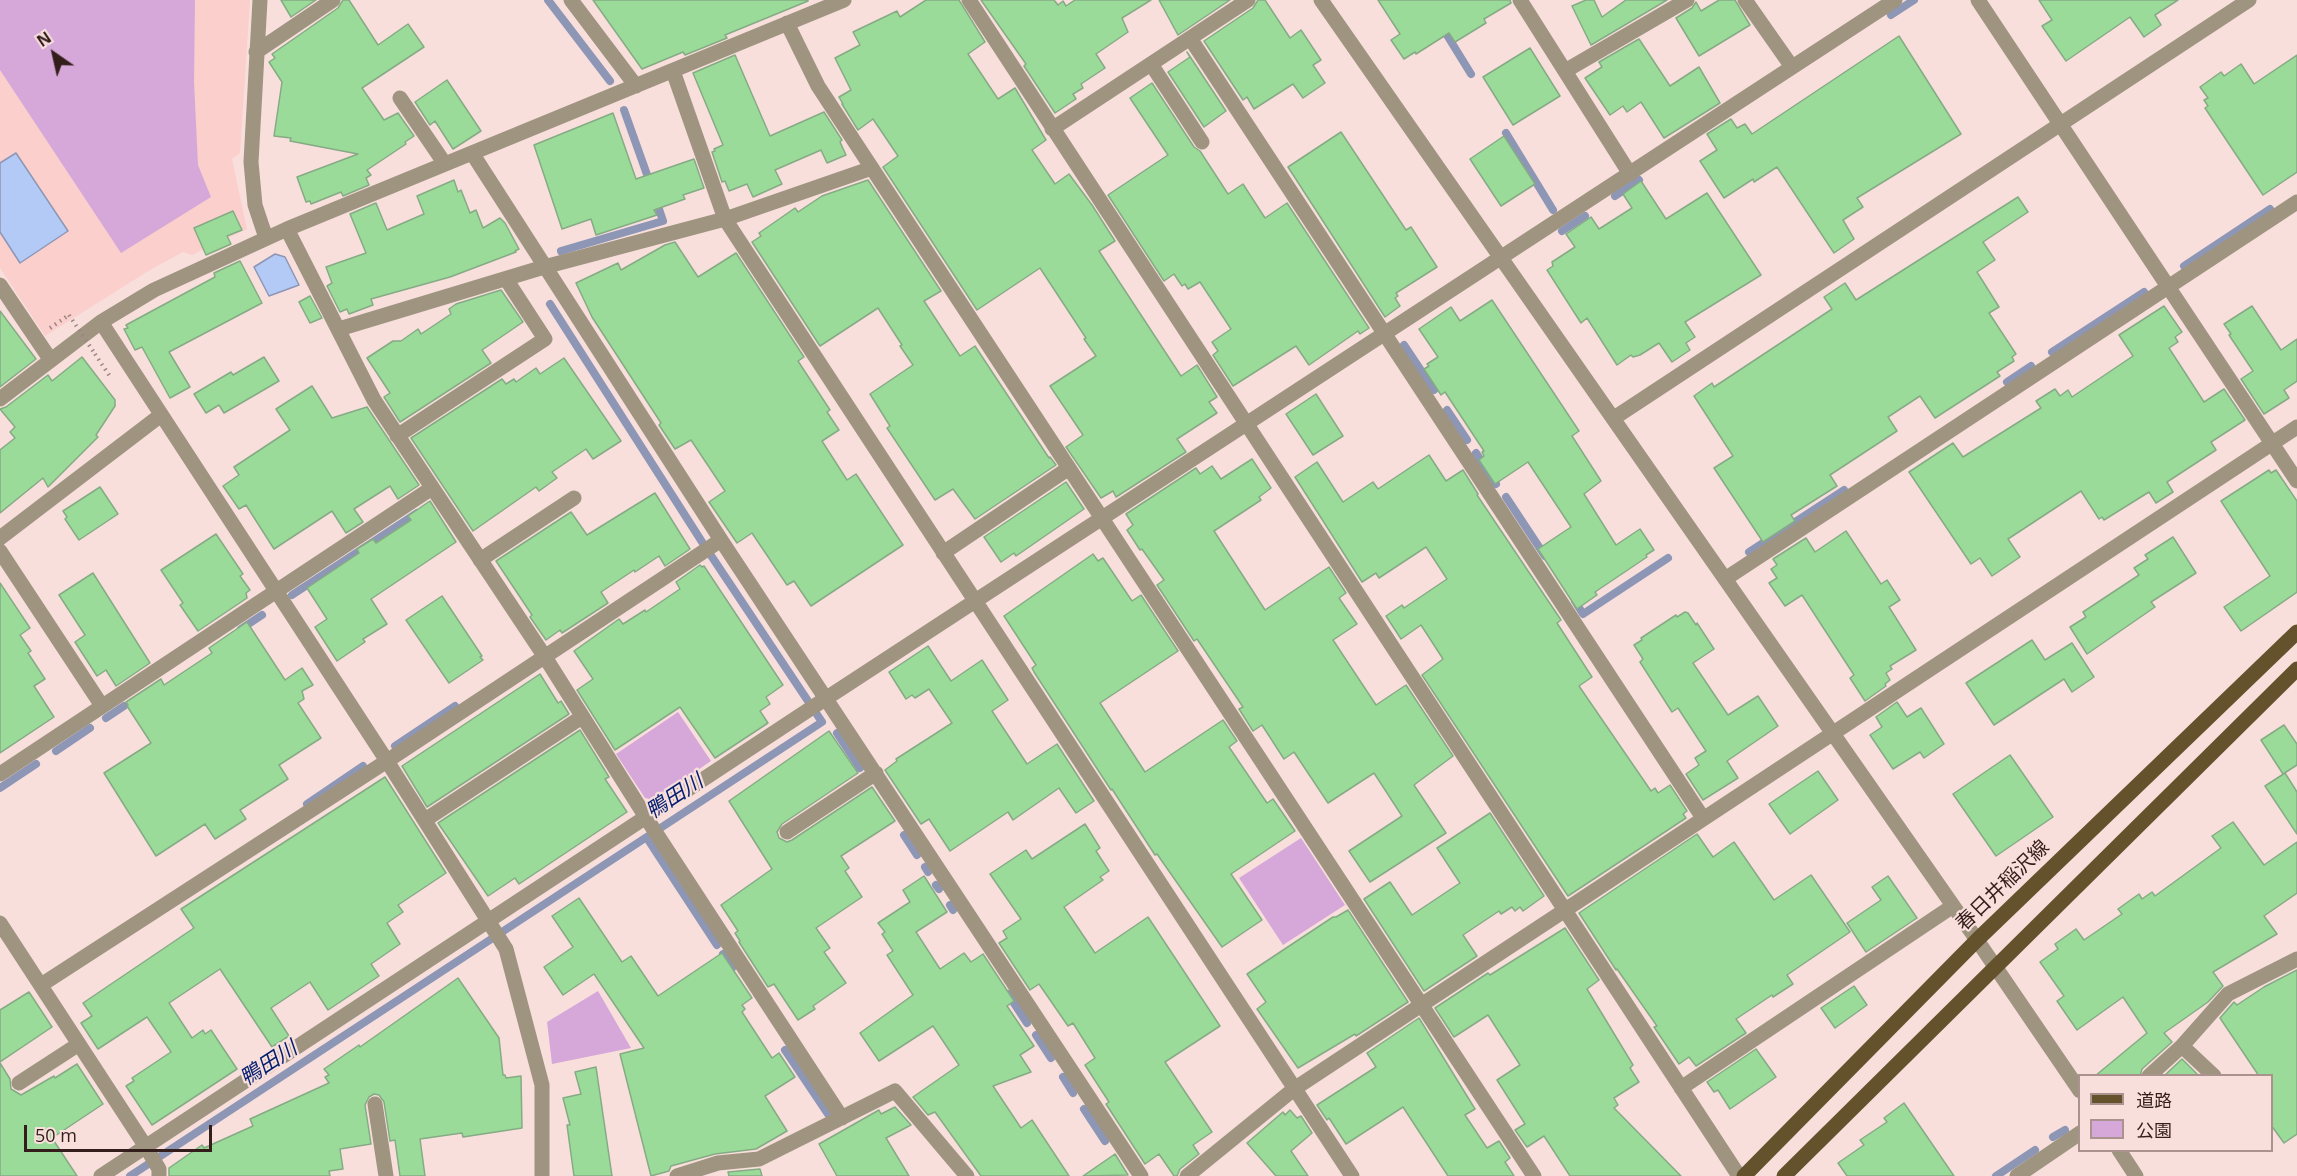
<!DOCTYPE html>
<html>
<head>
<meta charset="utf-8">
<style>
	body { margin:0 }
	#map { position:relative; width:2297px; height:1176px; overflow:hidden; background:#f8dfdc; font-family:"Open Sans","Noto Sans JP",sans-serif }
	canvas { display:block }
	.legend { position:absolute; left:2078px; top:1074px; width:195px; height:78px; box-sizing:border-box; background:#f8dfdc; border:2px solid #aa928f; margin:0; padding:8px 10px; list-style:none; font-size:18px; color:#341e1c }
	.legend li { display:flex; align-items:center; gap:12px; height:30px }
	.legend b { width:30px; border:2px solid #aa928f }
	.north { position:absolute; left:24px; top:24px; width:60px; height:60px; -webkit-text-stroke:4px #f8dfdc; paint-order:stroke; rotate:326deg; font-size:16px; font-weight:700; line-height:24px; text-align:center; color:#341e1c }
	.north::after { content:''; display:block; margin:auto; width:21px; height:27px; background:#341e1c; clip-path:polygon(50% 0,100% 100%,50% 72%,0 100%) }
	.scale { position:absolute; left:24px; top:1125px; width:188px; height:27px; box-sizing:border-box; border:3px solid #341e1c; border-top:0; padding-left:8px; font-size:18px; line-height:21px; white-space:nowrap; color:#341e1c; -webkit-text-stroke:4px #f8dfdc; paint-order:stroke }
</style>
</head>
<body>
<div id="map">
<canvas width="2297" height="1176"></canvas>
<ul class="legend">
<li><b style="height:8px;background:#64522c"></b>道路</li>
<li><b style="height:16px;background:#d6a8da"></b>公園</li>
</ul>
<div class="north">N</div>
<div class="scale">50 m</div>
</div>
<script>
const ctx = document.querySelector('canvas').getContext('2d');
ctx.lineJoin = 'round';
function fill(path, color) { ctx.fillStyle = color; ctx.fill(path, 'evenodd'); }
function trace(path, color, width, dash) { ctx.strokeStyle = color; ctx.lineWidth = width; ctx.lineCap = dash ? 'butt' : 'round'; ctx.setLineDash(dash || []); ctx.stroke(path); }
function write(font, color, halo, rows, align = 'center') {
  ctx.font = font + ' "Open Sans","Noto Sans JP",sans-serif'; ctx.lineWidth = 4.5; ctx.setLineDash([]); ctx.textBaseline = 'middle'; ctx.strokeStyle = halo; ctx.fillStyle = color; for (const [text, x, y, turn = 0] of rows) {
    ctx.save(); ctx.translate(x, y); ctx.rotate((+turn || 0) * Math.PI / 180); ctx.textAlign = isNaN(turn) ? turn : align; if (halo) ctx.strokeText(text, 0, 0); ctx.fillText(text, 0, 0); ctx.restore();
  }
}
fill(new Path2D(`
	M0,0H250L240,153L232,159L247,229L192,255L183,252L150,270L45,336L0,268Z`), '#facfcc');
fill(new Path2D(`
	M0,0H195L194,82L198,165L211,197L121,253L0,70Z
	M678,712L711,761L654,800L645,798L616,754Z
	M1301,838L1345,905L1283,945L1239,878Z
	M598,991L631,1048L552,1064L547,1022Z`), '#d6a8da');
const water = new Path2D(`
	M16,153L68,231L20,263L0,232V163Z
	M275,254L285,257L299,285L269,296L254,267Z`);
fill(water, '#b4caf6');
trace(water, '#8e96b5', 1.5);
trace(new Path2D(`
	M548,0L610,81
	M1891,15L1914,0
	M1442,27L1471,74
	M624,110L650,183
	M1506,133L1553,210
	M1615,196L1639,180
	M1562,231L1585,216
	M561,251L663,221L656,200
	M2184,266L2270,209
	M1404,345L1434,390
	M2052,352L2144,292
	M2007,382L2031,366
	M1447,410L1467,440
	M1476,453L1496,484
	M1506,497L1545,556
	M1749,552L1844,490
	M292,595L417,513
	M1575,601L1583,614L1668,558
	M241,629L262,615
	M106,718L124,706
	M837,733L860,768
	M395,746L455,706
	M56,751L90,728
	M0,788L36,764
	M307,804L363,766
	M904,835L917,855
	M647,838L717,945
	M925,867L928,872
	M936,885L939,889
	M950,905L953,910
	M723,954L732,968
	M1008,994L1027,1023
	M1036,1035L1051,1058
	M785,1050L828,1114
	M1063,1077L1073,1093
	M1084,1109L1105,1141
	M2053,1137L2065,1130
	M130,1176L822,722L704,545L550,304
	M1996,1176L2035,1150`), '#8e96b5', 8);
const building = new Path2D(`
	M281,0H316L291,17Z
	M343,0H349L378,45L408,24L424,47L362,88L384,120L398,113L414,136L405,142L406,144L367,170L371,175L366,178L369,185L343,196L341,192L311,204L310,201L306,202L297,177L358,154L290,141L291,138L274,136L282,82L269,62L275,58L272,54L338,8Z
	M593,0H808V1L725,35L727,38L685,55L683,52L642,69Z
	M926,0H959L985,42L968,54L998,99L1015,88L1046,140L1032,150L1055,184L1069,174L1092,205L1115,241L1099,251L1181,376L1197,365L1217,397L1209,402L1217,413L1177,439L1186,452L1116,497L1113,491L1101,498L1066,447L1083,435L1050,386L1096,356L1084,339L1086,338L1040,268L977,310L883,167L898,156L873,119L858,130L842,104H843L839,97L851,90L835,58L860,45L853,32L897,11L900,17Z
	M981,0H1054L1058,5L1063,1L1066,6L1075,0H1151L1122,18L1128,32L1096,54L1105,68L1081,84L1083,88L1073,94L1076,99L1055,113L1024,66L1026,64Z
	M1159,0H1230L1178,35Z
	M1258,0H1265L1290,38L1301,30L1321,60L1313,65L1325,83L1303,98L1293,84L1254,109L1247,97L1243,100L1204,41L1253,8Z
	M1378,0H1510L1511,3L1484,19L1486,23L1455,42L1449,33L1416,54L1415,52L1404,59L1391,40L1400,34Z
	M1586,0H1594L1602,17L1626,0H1667L1591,45L1572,6Z
	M1719,0H1735L1750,25L1699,56L1676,18L1692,8L1696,2L1701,11Z
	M2039,0H2178L2155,15L2161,25L2144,37L2130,17L2066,61L2042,26L2052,20Z
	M1899,36L1961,134L1857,198L1863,207L1843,220L1854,239L1834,253L1777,167L1754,182L1753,179L1724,198L1700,161L1717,150L1707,134L1731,119L1737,128L1745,124L1752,134Z
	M1639,39L1670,86L1699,67L1720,103L1664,138L1641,102L1627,112L1623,106L1610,115L1585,78L1602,67L1599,62Z
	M1530,48L1560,96L1513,125L1483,77Z
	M1187,52L1226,111L1204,127L1168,72L1190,57Z
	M735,55L770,136L824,112L842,140L840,142L846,155L827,163L821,150L775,170L782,184L753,197L747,184L729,191L725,181L722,182L712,152L715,151L714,149L723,145L693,73Z
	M2297,55V172L2263,195L2205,108L2208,106L2204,100L2208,98L2200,87L2221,72L2224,76L2241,64L2254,84Z
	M447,80L481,131L453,149L435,121L430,125L415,102Z
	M1152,83L1194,147L1200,151L1228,194L1243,184L1265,218L1287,203L1369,328L1360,334L1358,331L1309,365L1296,346L1233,386L1213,355L1218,351L1212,342L1231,329L1200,282L1188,289L1185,284L1182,286L1174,274L1164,281L1108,195L1168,155L1130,98Z
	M613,113L636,179L694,159L704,188L683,195L685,199L654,210L657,215L596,235L591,219L562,229L534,145Z
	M1341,132L1406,230L1411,227L1437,267L1396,293L1398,296L1395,298L1400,306L1385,317L1288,167Z
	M1504,136L1535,184L1501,206L1470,159Z
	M454,180L458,192L461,190L470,213L476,210L483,228L500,218L505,223L519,249L515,251L516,252L450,277L371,299L373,305L349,314L347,309L340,312L327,286L332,283L326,267L366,253L350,214L376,203L387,230L424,214L417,196Z
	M868,180L941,291L924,301L926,304L960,356L975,346L1049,458L1050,457L1056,465L975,519L953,489L935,500L887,428L890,426L870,394L913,365L900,346L902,345L878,308L820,346L752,242L761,236L759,233L795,208L798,212L822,196Z
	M1641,181L1666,219L1707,193L1761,275L1685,322L1695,337L1686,343L1690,350L1672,362L1659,343L1640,355L1633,357L1631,355L1617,365L1587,318L1581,323L1547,270L1553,266L1552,262L1575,247L1566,234L1591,217L1599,229L1632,208L1623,194Z
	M2018,197L2028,212L1983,242L1995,260L1977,272L1999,307L1989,313L2016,354L2012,357L2014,361L1997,372L2000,376L1935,418L1920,396L1888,417L1897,431L1830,475L1837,486L1791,515L1795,521L1763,542L1714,468L1733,456L1694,396L1712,383L1714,387L1832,309L1824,297L1845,283L1856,300Z
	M233,211L242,230L227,236L231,244L206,255L194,228Z
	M675,242L698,277L736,253L804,357L798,361L830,410L827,412L839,430L822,441L847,480L856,474L903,545L811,606L794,581L787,585L752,533L737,543L709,502L725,491L691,440L675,449L659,425L661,423L592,317L576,283L618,263L621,270L665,245Z
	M240,261L262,303L169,352L190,387L170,398L142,347L135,350L124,329L128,328L126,325L215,277L214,273Z
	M501,290L523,322L482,350L491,363L400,422L384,397L390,393L367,358L393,341H401L418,329L421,334L451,314L449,309L456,304Z
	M310,296L322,318L310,323L299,302Z
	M1492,300L1579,431L1572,436L1601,481L1584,494L1616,545L1640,529L1654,550L1646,555L1647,557L1595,592L1597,595L1577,609L1538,549L1571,527L1528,462L1495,484L1479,460L1484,456L1482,452L1484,451L1445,392L1441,395L1424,369L1429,366L1427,364L1438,357L1419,329L1451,307L1460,321Z
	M2164,306L2182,332L2175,337L2178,342L2169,348L2204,402L2224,389L2245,420L2211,442L2216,450L2167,482L2173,492L2156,503L2149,492L2104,520L2102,517L2099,519L2081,491L2008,539L2020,557L1992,576L1980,558L1971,564L1909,472L1953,443L1963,457L2041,408L2036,401L2055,389L2060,396L2068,390L2072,397L2133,356L2119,335Z
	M2252,306L2281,350L2297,339V381L2284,390L2289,398L2264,414L2241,379L2253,371L2229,335L2231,334L2224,324Z
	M0,311L36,359L0,387Z
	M82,357L115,400V406L96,435L98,437L48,487L43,478L0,513V450L15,438L10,432L15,427L0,409L6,407L48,375L52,381Z
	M264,357L279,381L224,413L219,405L206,413L194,394L231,372L233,375Z
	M564,358L621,441L593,459L586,449L552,472L557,478L539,491L536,487L473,531L411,438L502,379L506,384L514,379L516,382L536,368L540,374Z
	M312,386L332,418L367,407L419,485L398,499L390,486L354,509L363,522L346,533L332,511L274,549L246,505L239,509L223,486L239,475L234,467L290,430L276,409Z
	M1316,394L1343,436L1313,455L1286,414Z
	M1429,455L1446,481L1463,470L1478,494L1477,495L1561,620L1557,623L1592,677L1579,686L1651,791L1655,788L1658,793L1670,785L1687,811L1683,814L1686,818L1568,896L1422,675L1443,659L1421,625L1401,639L1386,616L1402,605L1404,608L1447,579L1426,547L1379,578L1376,573L1362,582L1295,477L1317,462L1343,502L1373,482L1378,489Z
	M1252,459L1271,488L1259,497L1261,500L1214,531L1265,610L1329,567L1346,593L1339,598L1357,624L1333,640L1376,705L1406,685L1453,756L1414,785L1446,833L1370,882L1349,851L1402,816L1374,773L1328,803L1294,752L1284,759L1262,725L1253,731L1239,709L1243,707L1197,639L1194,641L1157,585L1164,580L1142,549L1140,550L1127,530L1133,525L1126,514L1196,468L1200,474L1212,466L1221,479Z
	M2269,470L2271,473L2276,470L2297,501V592L2241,631L2224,607L2270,576L2221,501Z
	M1066,482L1084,509L1016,556L1014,553L1001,562L984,537Z
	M100,487L118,514L79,540L65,519L67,517L63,511Z
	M655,493L690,549L665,566L659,556L635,572L634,570L601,592L608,603L562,633L560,630L546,640L530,617L532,615L496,561L571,512L587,535Z
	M430,501L456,542L371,599L387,624L363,639L365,642L337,661L315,627L327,619L307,588L359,553L357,549L373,539L376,543L411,520L408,516Z
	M1846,531L1881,584L1887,580L1900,600L1889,607L1916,650L1890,666L1892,669L1886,673L1890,680L1885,684L1886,686L1865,701L1850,678L1854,675L1802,595L1785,606L1769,583L1777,578L1771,569L1777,565L1773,559L1806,538L1815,552Z
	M216,534L243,574L240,576L250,590L246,593L247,598L198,631L180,605L183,603L161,570Z
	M2173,537L2196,573L2151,602L2155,607L2087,654L2070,627L2086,617L2083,612L2139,575L2134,568L2148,559L2145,555Z
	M1093,554L1098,561L1103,558L1132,601L1141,595L1178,651L1100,703L1145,772L1223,720L1237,741L1229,747L1267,803L1273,799L1295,831L1231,874L1262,920L1222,947L1157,854L1155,855L1112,789L1111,790L1034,672L1032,668L1036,665L1004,616Z
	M700,565L702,567L704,566L783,685L766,697L770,704L760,711L768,723L715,758L680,707L615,750L577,690L593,679L574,651L619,619L623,624L645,610L646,612L680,589L676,582Z
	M93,573L150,663L116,686L106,670L97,676L75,642L85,635L59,595Z
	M0,583L30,628L20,635L31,651L28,653L45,679L34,686L54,717L0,753Z
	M442,596L482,656L480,657L483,660L449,683L406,620Z
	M1685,612L1688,613L1696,625L1697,623L1714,649L1693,663L1728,715L1758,696L1778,726L1727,761L1738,778L1703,800L1686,774L1699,765L1695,758L1706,751L1678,708L1672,712L1640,662L1643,659L1634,645L1642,640L1641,638L1676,615L1677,617Z
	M247,622L285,680L302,668L313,685L302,691L304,699L298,703L321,738L279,765L288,779L240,810L246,819L215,839L205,824L156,856L104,773L151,743L127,706L128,705L126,702L161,679L164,685L212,653L209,648Z
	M2032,640L2045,660L2072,643L2094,677L2072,692L2064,679L1994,725L1966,683Z
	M928,646L951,681L982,660L1008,700L992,711L1027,764L1057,744L1094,801L1076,813L1059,788L1013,820L1008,812L950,851L929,819L921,824L885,770L897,761L896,759L952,723L929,689L915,698L912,695L906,699L889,672Z
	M540,674L558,703L561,701L569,714L427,807L402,766Z
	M1897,702L1907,717L1921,708L1944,744L1924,758L1920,752L1893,769L1870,735L1882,727L1876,717Z
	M2284,725L2297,744V765L2283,774L2261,740Z
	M580,730L609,777L605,779L627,812L519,884L515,878L488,896L438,823Z
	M829,731L858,773L782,824L777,832L779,838L787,842L792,840L872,787L895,821L841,856L849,868L845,871L862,897L816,928L830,948L824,952L846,983L813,1006L815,1009L798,1020L774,984L768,987L739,942L740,941L735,933L738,931L721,905L772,869L729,801Z
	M2010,755L2053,817L1996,856L1953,794Z
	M1818,771L1838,800L1790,834L1769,804Z
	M2285,773L2297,792V834L2265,786Z
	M385,777L446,873L398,905L403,912L387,923L400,944L371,964L379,976L328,1010L310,982L271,1008L289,1036L272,1047L220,969L169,1003L192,1038L203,1030L205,1034L211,1030L237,1069L152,1125L126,1086L134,1081L132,1078L171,1052L147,1017L98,1049L81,1023L92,1016L83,1003L194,928L181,909Z
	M1490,813L1544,896L1523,911L1520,907L1515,911L1512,907L1501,914L1499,911L1463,935L1477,956L1424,991L1364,899L1390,882L1412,915L1460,883L1437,848Z
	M2233,822L2264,865L2297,842V893L2264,916L2277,934L2213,972L2223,986L2208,1002L2164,1033L2172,1042L2142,1069L2140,1076H2095L2147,1033L2123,997L2077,1030L2057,1001L2064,996L2040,962L2058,949L2055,944L2076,929L2084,940L2122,914L2118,909L2139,894L2142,899L2152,892L2155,896L2221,848L2212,836Z
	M1085,824L1100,848L1096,851L1109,871L1100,877L1103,880L1064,907L1095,953L1148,917L1220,1026L1165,1062L1212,1132L1193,1145L1199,1154L1180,1169L1177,1176H1174L1159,1154L1145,1164L1106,1104L1109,1102L1085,1065L1095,1058L1073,1023L1068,1026L1039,984L1030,990L999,943L1007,938L1003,931L1021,919L990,874L1026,850L1032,859Z
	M1697,834L1713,857L1734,842L1774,900L1811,875L1850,932L1787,975L1793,984L1773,997L1772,995L1736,1019L1746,1033L1696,1066L1689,1057L1679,1064L1654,1027L1657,1026L1617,969L1616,970L1579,913Z
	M924,876L947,912L916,932L940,969L964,953L971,962L983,954L1014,1001L1007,1006L1034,1046L1020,1055L1031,1072L993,1086L1021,1128L1032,1120L1069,1176H981L935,1112L928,1115L913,1097L959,1065L933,1026L879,1061L860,1033L913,995L887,955L893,951L882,934L885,932L878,923L910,902L903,890Z
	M1888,876L1917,918L1866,952L1847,923L1881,900L1872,887Z
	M579,898L622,962L631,956L658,996L722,953L752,998L742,1005L745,1009L742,1012L772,1058L779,1053L795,1077L765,1096L787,1131L756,1149L715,1154L671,1166L669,1171L651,1176L620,1054L644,1048L594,974L563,995L544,967L573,947L552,916Z
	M1348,910L1408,1002L1356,1036L1355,1034L1298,1068L1257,1009L1266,1002L1247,974L1333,917H1336Z
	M1565,928L1599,980L1587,989L1633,1065L1630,1068L1639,1082L1614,1098L1618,1105L1614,1108L1681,1176H1570L1544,1136L1527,1147L1515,1130L1525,1124L1497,1080L1520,1065L1488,1015L1454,1037L1435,1008L1488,973L1490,975Z
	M2297,970V1134L2284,1143L2271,1125V1076H2259L2220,1018L2234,1002L2237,1005L2264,987Z
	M458,978L499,1038L503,1075H505L506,1078L521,1076L522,1128L463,1137L462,1133L420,1139L425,1176H400L395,1140L390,1141L384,1102L379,1095L374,1094L369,1097L365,1105L371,1144L340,1149L343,1169L329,1171L330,1176H169V1168L202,1145L204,1148L253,1126L250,1119L329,1083L325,1077L329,1075L324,1069L359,1045L360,1047Z
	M1854,986L1867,1005L1835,1028L1821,1008Z
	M29,992L52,1027L0,1062V1010Z
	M1419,1018L1475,1109L1465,1115L1487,1148L1499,1141L1510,1158L1505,1162L1514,1176H1448L1403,1107L1346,1144L1329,1118L1327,1120L1317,1105L1376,1067L1367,1053Z
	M1756,1049L1776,1077L1730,1109L1718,1090L1714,1092L1707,1082Z
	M2182,1059L2199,1076H2164Z
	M0,1063L10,1079L11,1089L21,1095L54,1076L55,1078L77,1064L103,1104L52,1138L77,1176H0Z
	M596,1067L612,1176H574L567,1125H570L563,1098L581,1094L575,1072Z
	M1904,1103L1954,1176H1847L1838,1163L1864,1145L1860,1140L1887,1122L1884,1118Z
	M895,1107L911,1125L886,1138L909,1176H837L819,1144L879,1110L881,1114Z
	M1290,1110L1297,1118L1301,1116L1312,1133L1291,1151L1308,1176H1276L1247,1143L1283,1112L1285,1115Z
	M1115,1154L1128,1175L1083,1176Z
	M760,1169L762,1176H729L728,1172Z`);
fill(building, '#9bdb9a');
trace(building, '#85ab84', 1.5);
trace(new Path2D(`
	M50,328L69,315
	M95,354L111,378`), '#9d8583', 4, [1.5, 4.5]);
trace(new Path2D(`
	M260,0L251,162L255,205L266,238
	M571,0L636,86
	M969,0L1739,1176
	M1321,0L1977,940L2080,1091
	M1520,0L1630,174
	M1745,0L1792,67
	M1978,0L2297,481
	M787,23L818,86L1534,1176
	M1190,38L1703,818
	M256,52L333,0
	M1151,64L1202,142
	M673,71L725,219L1352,1176
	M1565,71L1687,0
	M400,98L445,164
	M1052,129L1248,0
	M472,153L721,540L1141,1176
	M287,229L374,400L545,657L654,830L842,1118
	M0,285L50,359
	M101,322L387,761L506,949L542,1085V1176
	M339,329L544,267L725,219L872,168
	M0,399L101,322L154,290L287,229L844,0
	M1614,418L2249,0
	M397,436L545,339L506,279
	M0,538L161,415
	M0,551L102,706
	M943,553L1069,468
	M480,560L574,498
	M1725,579L2297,202
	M0,774L432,488
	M425,820L582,717
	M787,832L876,773
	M0,923L146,1147L159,1169V1176
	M41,985L387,761L721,540
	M2182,1046L2214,1076
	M2149,1076L2182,1046L2228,994L2297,959
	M19,1083L79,1044
	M1681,1088L1953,906
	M375,1104L386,1176
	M2119,1150L2136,1176
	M101,1176L816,705L1895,0
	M677,1176L718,1163L759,1159L895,1091L967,1176
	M1187,1176L1294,1089L2297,427
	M2017,1176L2080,1133`), '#9f9480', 15);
trace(new Path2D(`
	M1744,1176L1977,940L2297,632
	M1784,1176L2297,669`), '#64522c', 15);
trace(new Path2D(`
	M69,315L95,354`), '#9d8583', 4, [1.5, 4.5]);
write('20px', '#341e1c', '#f8dfdc', [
	["春日井稲沢線",2003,886,-44]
]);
write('italic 21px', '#031e6f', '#f8dfdc', [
	["鴨田川",675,797,-33],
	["鴨田川",269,1064,-33]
]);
</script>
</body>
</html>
